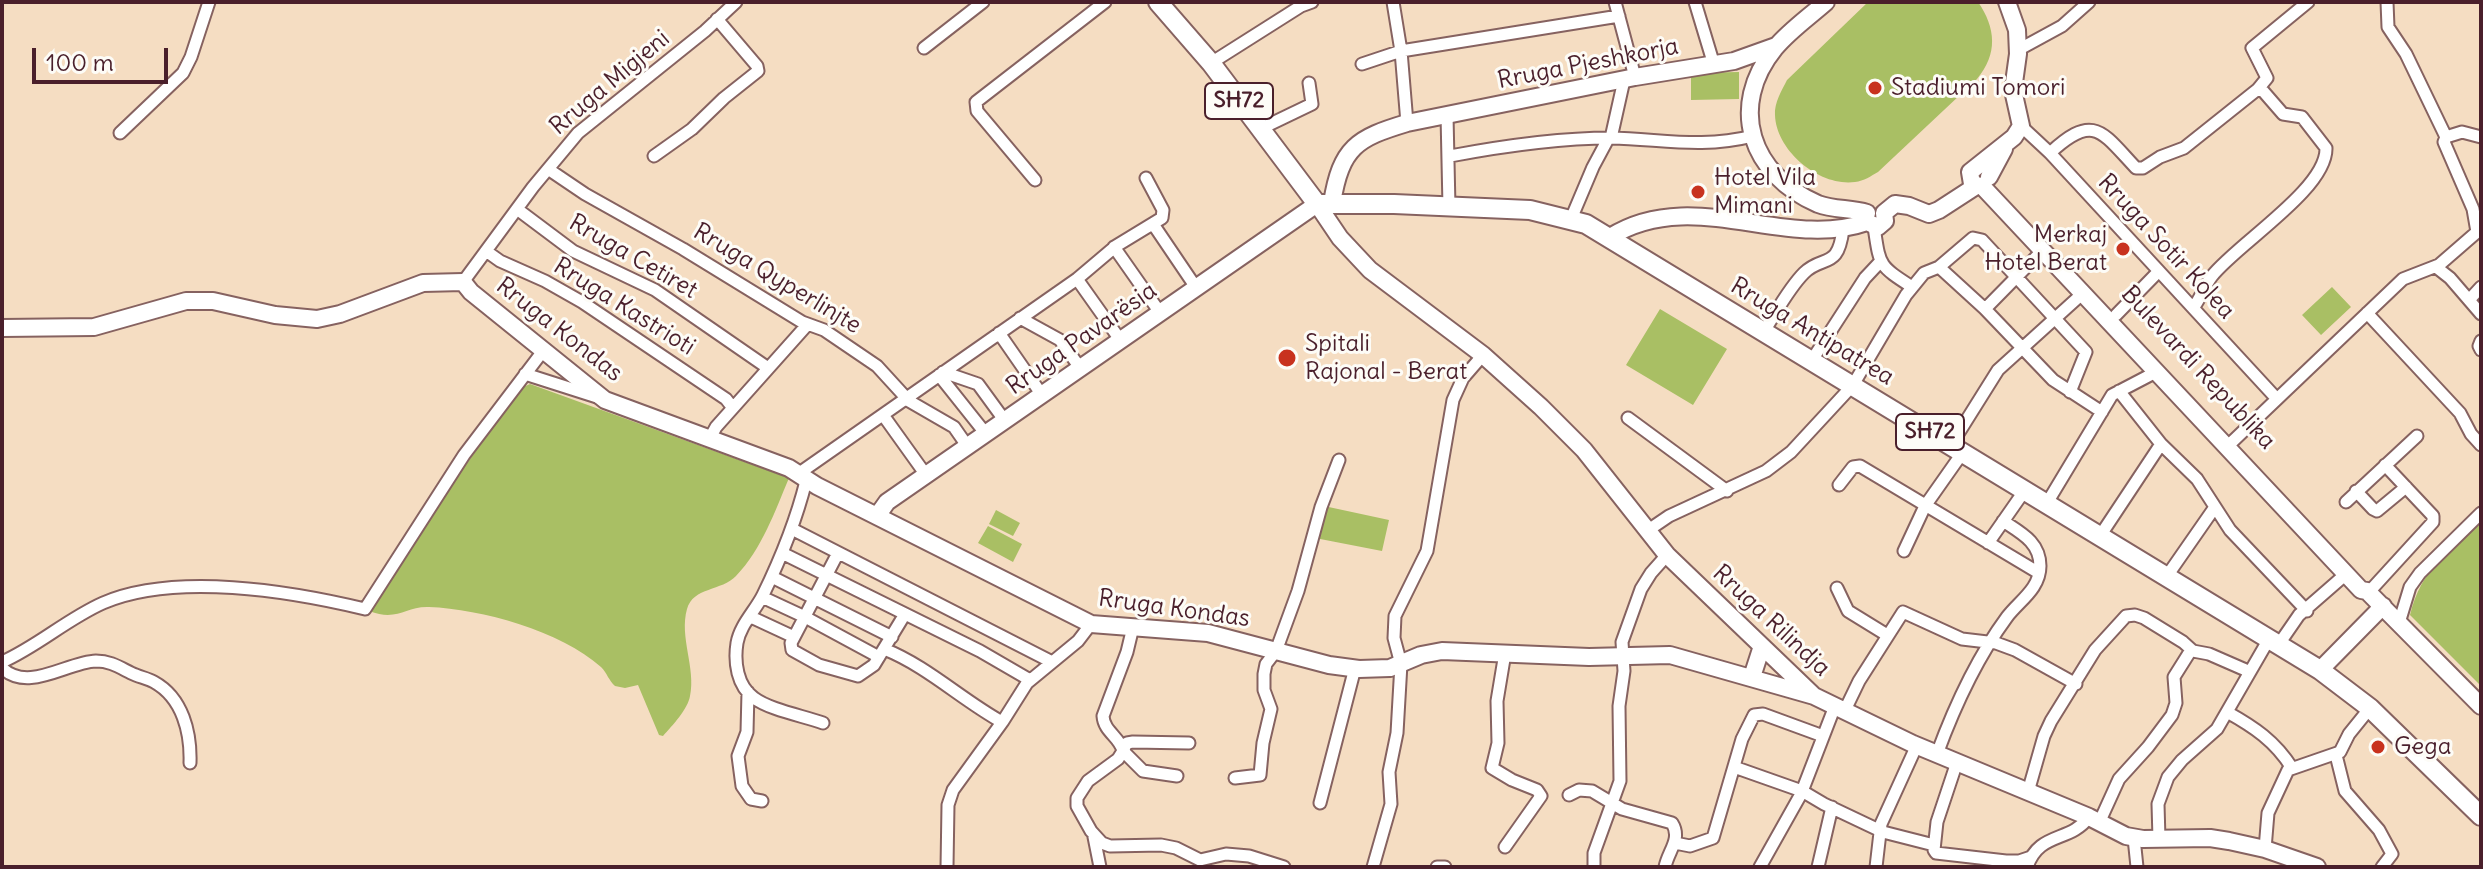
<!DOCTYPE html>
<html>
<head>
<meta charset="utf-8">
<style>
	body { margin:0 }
	#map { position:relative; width:2483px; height:869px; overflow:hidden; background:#f5ddc2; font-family:Delius,sans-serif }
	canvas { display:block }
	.frame { position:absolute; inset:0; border:4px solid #4a1f2b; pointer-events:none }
	.scale { position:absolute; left:32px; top:48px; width:136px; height:36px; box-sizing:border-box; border:4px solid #4a1f2b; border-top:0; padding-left:10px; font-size:24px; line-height:28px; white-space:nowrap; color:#4a1f2b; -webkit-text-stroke:6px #fdfcf7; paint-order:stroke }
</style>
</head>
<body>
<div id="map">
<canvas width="2483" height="869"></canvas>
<div class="frame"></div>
<div class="scale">100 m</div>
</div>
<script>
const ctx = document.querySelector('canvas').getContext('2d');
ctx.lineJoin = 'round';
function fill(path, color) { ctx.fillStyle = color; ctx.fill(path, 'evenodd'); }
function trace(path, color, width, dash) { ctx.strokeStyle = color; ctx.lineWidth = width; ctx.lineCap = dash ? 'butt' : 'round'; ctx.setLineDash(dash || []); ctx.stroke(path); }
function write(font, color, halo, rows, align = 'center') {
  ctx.font = font + ' Delius,sans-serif'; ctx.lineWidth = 6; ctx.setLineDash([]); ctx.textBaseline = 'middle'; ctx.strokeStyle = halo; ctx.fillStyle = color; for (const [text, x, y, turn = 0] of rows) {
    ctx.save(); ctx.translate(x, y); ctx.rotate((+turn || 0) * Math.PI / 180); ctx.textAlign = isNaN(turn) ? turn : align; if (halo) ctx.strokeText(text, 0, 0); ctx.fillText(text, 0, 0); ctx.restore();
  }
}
fill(new Path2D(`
	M1868,2H1978C1996,28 1998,54 1977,79L1878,172C1871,176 1864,181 1855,182C1820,187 1776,151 1775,115C1774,103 1782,90 1787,80Z
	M1739,72V99L1691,100V73Z
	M2332,287L2351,307L2321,335L2302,315Z
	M1660,309L1727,349L1693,405L1626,365Z
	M530,384L789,478C775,511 762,549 736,576C722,591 693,587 687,609C679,637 696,668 690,696C688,709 672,726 663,736L659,735L638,685L625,688L615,686C609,681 607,673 601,667C561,631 481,609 429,607C405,606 398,622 369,611L368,601L521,388Z
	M1324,506L1389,520L1382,551L1315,538Z
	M996,510L1020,523L1013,536L989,524Z
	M2481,520V686L2410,615C2421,569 2449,551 2481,520Z
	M988,526L1022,544L1013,562L978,543Z`), '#a9bf64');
const street = new Path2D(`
	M1393,2L1401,51L1407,123
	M1615,2L1635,77
	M1695,2L1714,65
	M2387,2L2388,27L2406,54L2446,137
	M924,48L983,2
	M2018,50L2062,26L2089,2
	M1211,63L1301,6L1312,2
	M1362,64L1401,51L1619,16
	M2258,89L2267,78L2252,48L2308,2
	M1447,115L1449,207
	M2021,126L2050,153L2277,399
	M1260,129L1312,104L1309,83
	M120,133L183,73L191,57L209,2
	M1611,138L1624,80
	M2050,153C2094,112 2102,132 2136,168H2143L2160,157L2184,148L2258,89L2263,91L2283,114L2302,117L2326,148C2327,189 2237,244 2212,276C2204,286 2201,298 2193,308
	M654,156L692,129L724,98L758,71L757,66L717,19
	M1450,156C1503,146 1557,138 1611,138C1662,139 1701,149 1753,136
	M548,169L585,194L683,249L802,322L824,330L877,366L909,401L954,427L968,447
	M1035,180L977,111L976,102L1105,2
	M517,209L573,251L655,290L768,368
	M1571,219L1593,167L1608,139
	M1153,224L1197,289
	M1874,227C1880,266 1878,265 1912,287
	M1114,247L1161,314
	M486,251L500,261L545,281L582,302L726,399L733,408
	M1939,267L1985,309L2053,380L2102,412
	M2436,267L2450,278L2481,314
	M1077,279L1121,341
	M463,282L533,187L578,133L705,31L736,2
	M2469,300L2481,287
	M1985,309L2042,251
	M2367,313L2460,413L2471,434L2481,445
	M2116,315L2158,272
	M1020,318L1060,340L1081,369
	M1764,331C1776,313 1788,289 1804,273C1823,254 1838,271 1843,229
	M999,333L1042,395
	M2481,341L2479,346L2481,350
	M1812,360L1865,278L1880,262
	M943,372L978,384L1005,421
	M525,374L597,397
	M939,375L986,434
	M2119,391L2161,444L2197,479L2230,530L2307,611
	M883,415L926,475
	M1628,418L1727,491
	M710,438L716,427L807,325
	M2233,441L2403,279L2439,265L2477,232L2473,209L2444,142L2446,137L2462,132L2481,137
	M1951,445L1998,370L2082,294
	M798,474L1077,279L1116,246L1162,218L1163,210L1146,178
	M806,481C796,521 781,558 763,595C755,611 740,625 737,643C734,662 737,686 754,698C770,710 804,716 823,723
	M1839,485L1853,467L1860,466L2039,573
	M2356,491L2373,509L2377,511L2406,487
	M2346,502L2417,436
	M2047,503L2112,395L2156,372
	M792,529L1052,662
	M1647,531L1669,516L1766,471L1791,452L1853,385L1906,295L1924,273L1939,267L1973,238L1982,240L2086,352L2070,392
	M2100,536L2161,444
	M1988,543L2025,490
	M1904,551L1925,506L1963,452
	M782,553L980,651L1030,680
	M838,553L791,643L792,650L819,665L858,676L874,665L905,614
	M2167,576L2215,507
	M772,577L892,637
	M1837,588L1848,611L1887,635
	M2369,592L2433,522V516L2385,465
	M762,597L805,617L879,657
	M751,617L794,637
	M2399,623L2410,587L2420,573L2481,513
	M1133,627L1127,652L1103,716C1104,732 1120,737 1123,751L1118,759L1088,781L1077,798V806L1091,831L1102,843L1110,846L1161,845L1176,848L1200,860L1226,854L1249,856L1284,867
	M2279,644L2299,615L2346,574
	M884,649C927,666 962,700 1002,722
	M1505,653L1497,701L1498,743L1492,768L1512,780L1537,790L1541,796L1505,847
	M2,662C38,646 67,619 103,603C175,572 290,591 365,609L464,455L543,351
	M2,668C28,693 67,662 96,661C110,661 119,667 131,673C139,677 147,678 154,682C183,698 191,733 190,763
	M748,692L747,732L738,756L742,786L751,799L762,801
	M1845,710L1859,681L1903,612L1962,639L1996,643L2015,650L2076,684
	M2227,712C2254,727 2275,741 2292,768
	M1937,754C1955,705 1976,659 2007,617C2019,601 2040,589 2040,566C2040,542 2021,533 2003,521
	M2336,755L2345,791L2379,830L2392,854L2382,867
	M1957,762L1937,822L1934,850L1936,853L2006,861H2019L2031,857
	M1734,767L1802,791L1824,804L1883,832L1934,845
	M1177,776L1143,771L1123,751L1127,743L1133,742L1189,743
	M1235,778L1260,775L1263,743L1271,709L1264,690V674L1266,664L1276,651L1298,591L1321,507L1339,460
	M2028,792L2044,736L2051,721L2095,650L2126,616L2135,615L2144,618L2183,642L2193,651L2209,654L2248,671
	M1569,795L1579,790L1592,791L1622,809L1672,823C1682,839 1668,851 1665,867
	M1320,803L1355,668
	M2099,823L2119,779L2148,747L2172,715L2176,703L2174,677L2191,650
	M1094,837L1100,867
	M2134,838L2137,867
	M2159,839L2158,804L2168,777L2182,760L2217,729L2269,639
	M1675,843L1690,846L1713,838L1742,739L1754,715L1763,714L1823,736
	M2265,849L2268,813L2288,770L2340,752L2349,734L2370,708
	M947,867L948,805L953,790L1003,721L1027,683L1078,641L1091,624
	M1373,867L1391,804L1389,772L1397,733L1401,664L1394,638L1395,616L1427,551L1453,400L1463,378L1483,355
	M1437,867H1445
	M1594,867V853L1620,781L1619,706L1624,671L1622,642L1641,589L1651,573L1667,555
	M1760,867L1801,794L1835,706
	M1818,867L1832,807
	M1876,867L1881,824L1917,745
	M2027,867C2039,831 2070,843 2089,817`);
const secondary = new Path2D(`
	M1826,2C1809,17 1789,31 1775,48C1727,107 1751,175 1818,204C1834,210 1851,208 1867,213
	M1989,177L2004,149
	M1982,186L2346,574L2361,590L2367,591L2481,706
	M1982,186L1972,184L1970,172L2014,137L2021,126L2013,90L2018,54L2017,30L2007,2
	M1332,203C1341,147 1357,138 1407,123L1635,77L1734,61L1776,46
	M1610,237C1693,185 1785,251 1867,222L1878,227L1885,221L1884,213L1895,204L1909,206L1929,214L1939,210L1976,186
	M2,328L94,327L186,301H213L275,315L317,319L340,314L423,283L463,282L471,292L605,400L789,468L817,486L1091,624L1208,633L1329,665L1359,669L1390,668L1421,655L1442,651L1589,657L1670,655L1814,696
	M877,516L887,502L1317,204L1340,238L1370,270L1483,355L1541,407L1584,450L1667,555L1814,696L1913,744L2089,817L2126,836L2143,839L2210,838L2229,841L2265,849L2317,867
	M2320,670L2383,606
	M1752,677L1762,646`);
const primary = new Path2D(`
	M1158,2L1211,63L1317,204H1394L1530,210L1586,224L2320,670L2370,708L2481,816`);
trace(street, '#866260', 15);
trace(secondary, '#866260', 20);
trace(primary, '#866260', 22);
trace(street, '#fff', 11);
trace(secondary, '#fff', 16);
trace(primary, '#fff', 18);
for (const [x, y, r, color] of [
	[1875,88,8,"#c8321e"],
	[1698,192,8,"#c8321e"],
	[2123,249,8,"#c8321e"],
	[1287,358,10,"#c8321e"],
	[2378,747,8,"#c8321e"]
]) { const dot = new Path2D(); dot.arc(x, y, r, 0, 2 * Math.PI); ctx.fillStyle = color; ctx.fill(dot); trace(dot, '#fdfcf7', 3); }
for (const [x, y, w] of [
	[1239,101,68],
	[1930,432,68]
]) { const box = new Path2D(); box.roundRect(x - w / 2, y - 18, w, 36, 6); ctx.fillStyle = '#fdfcf7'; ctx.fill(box); trace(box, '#4a1f2b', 2); }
write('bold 22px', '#4a1f2b', null, [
	["SH72",1239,101],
	["SH72",1930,432]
]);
write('24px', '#4a1f2b', '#fdfcf7', [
	["Rruga Pjeshkorja",1588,64,-11],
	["Rruga Migjeni",610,83,-40],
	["Rruga Sotir Kolea",2166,247,47],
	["Rruga Cetiret",633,257,30],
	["Rruga Qyperlinjte",777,279,31],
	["Rruga Kastrioti",624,307,32],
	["Rruga Kondas",559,330,38],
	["Rruga Antipatrea",1812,332,31],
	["Rruga Pavarësia",1082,339,-35],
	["Bulevardi Republika",2198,368,47],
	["Rruga Kondas",1174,609,8],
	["Rruga Rilindja",1771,621,43]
]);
write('24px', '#4a1f2b', '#fdfcf7', [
	["Stadiumi Tomori",1891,88],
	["Hotel Vila",1714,178],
	["Mimani",1714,206],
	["Merkaj",2107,235,"right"],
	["Hotel Berat",2107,263,"right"],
	["Spitali",1305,344],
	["Rajonal - Berat",1305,372],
	["Gega",2394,747]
], 'left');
</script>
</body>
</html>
